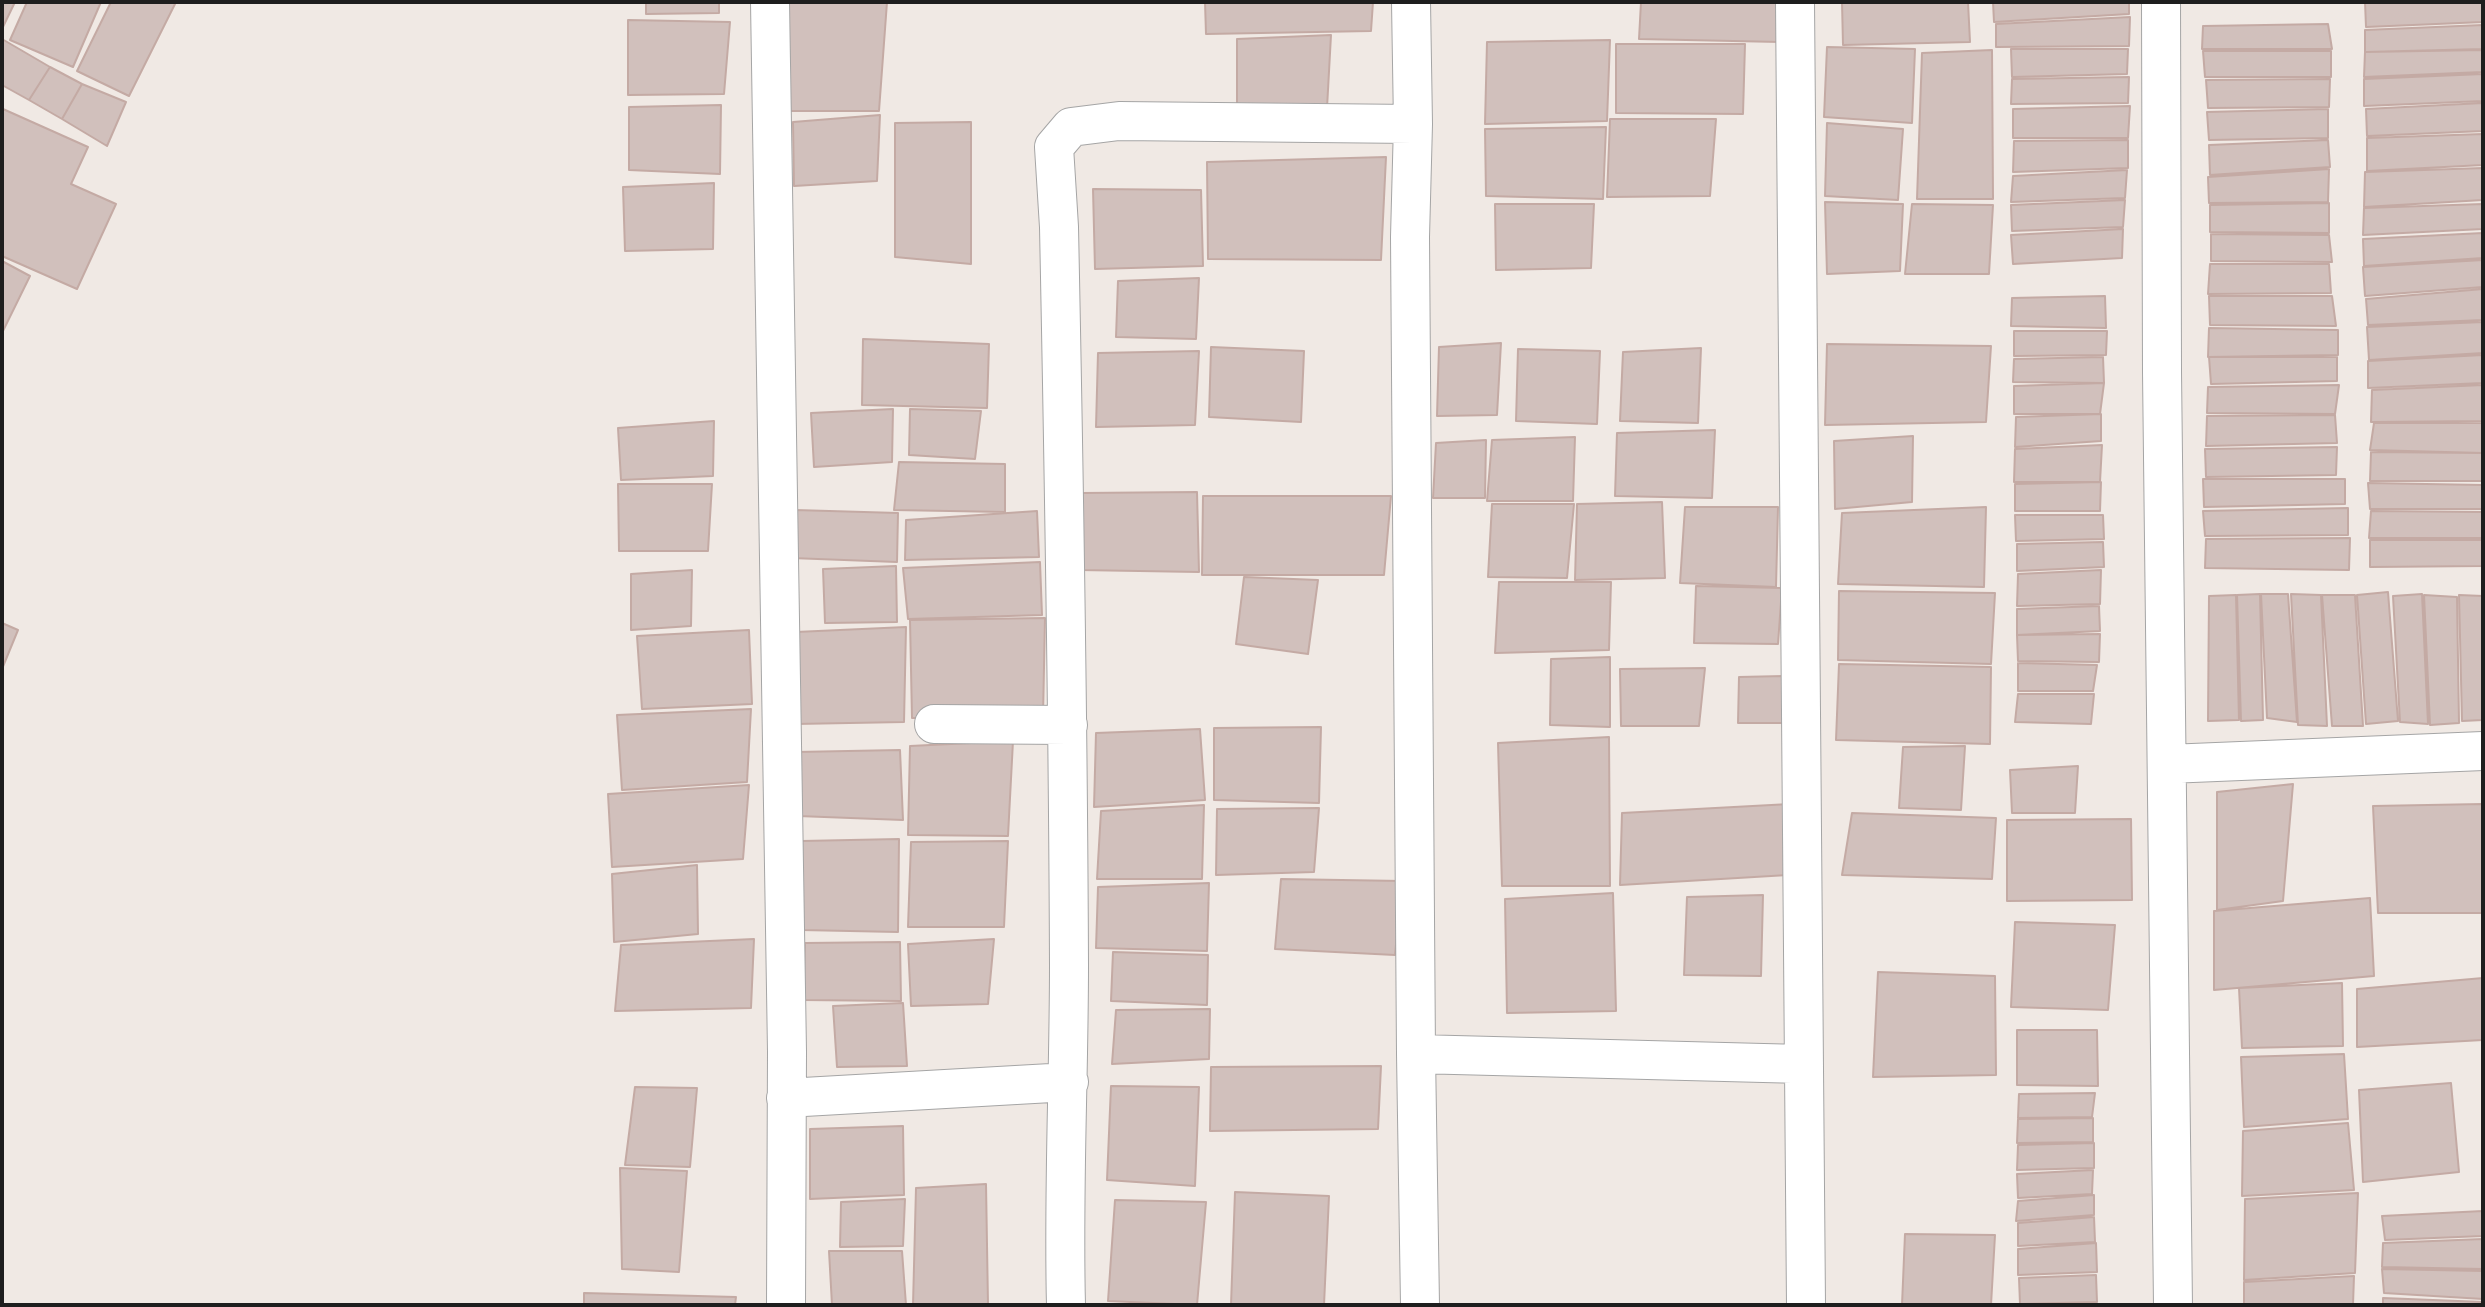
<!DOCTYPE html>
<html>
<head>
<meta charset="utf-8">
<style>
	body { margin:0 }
	#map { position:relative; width:2485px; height:1307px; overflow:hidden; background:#f0e9e4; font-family:Arial,sans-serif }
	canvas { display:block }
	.frame { position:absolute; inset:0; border:4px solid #1e1e1e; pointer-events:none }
</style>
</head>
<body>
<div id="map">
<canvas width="2485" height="1307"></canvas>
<div class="frame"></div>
</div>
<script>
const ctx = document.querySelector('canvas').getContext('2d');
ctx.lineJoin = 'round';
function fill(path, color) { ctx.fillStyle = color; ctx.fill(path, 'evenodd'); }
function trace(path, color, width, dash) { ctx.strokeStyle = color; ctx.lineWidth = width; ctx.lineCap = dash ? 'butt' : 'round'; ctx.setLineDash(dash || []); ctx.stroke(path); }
const building = new Path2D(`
	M2,2H15L2,29Z
	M27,2H101L73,67L10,40Z
	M111,2H176L129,96L77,71Z
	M646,2H719V13L646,14Z
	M784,2H887L879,111H786Z
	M1205,2H1373L1371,31L1206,34Z
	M1641,2H1780V42L1639,39Z
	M1842,2H1968L1970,42L1843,45Z
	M1993,2H2129V14L1994,22Z
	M2365,2H2483V22L2366,27Z
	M2130,17L2129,46L1996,47V24Z
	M628,20L730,22L724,94L628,95Z
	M2328,24L2332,49H2202L2203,26Z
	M2483,25V49L2365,52V30Z
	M1331,35L1327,108L1237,104V39Z
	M2,39L50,67L29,100L2,85Z
	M1610,40L1607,121L1485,124L1487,42Z
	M1616,44H1745L1743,114L1616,113Z
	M1827,47L1915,49L1912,123L1824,117Z
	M2011,49H2128L2127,74L2012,77Z
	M1992,50L1993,199H1917L1922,53Z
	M2483,50V72L2364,77L2365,52Z
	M2203,51H2331V77H2205Z
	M50,67L82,84L62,119L29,100Z
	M2483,74V101L2364,106V79Z
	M2129,77L2128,103L2011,104L2012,79Z
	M2330,79L2329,107L2208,108L2206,80Z
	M82,84L126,102L107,146L62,119Z
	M2483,103V131L2367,136L2366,109Z
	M721,105L720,174L629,170V107Z
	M2130,106L2128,138H2013V109Z
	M3,109L88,147L71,184L116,204L77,289L2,256Z
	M2328,109V138L2209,140L2207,112Z
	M880,115L877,181L794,186L793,122Z
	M1610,119H1716L1710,196L1607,197Z
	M971,122V264L895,257V123Z
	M1827,123L1903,129L1898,200L1825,196Z
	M1606,127L1603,199L1486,196L1485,129Z
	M2483,134V165L2367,171V138Z
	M2128,140V168L2013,172L2014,141Z
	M2328,140L2330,167L2210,175L2209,145Z
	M1386,157L1381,260L1208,259L1207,162Z
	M2483,168V200L2364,207L2365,172Z
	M2329,169L2328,202L2209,203L2208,177Z
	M2127,170L2125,198L2011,202L2013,176Z
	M714,183L713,249L625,251L623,187Z
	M1093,189L1201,190L1203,266L1095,269Z
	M2125,200L2123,227L2012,231L2011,205Z
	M1825,202L1903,204L1900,271L1827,274Z
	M2329,203V233L2210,232V205Z
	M1495,204H1594L1591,268L1496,270Z
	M1912,204L1993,205L1989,274H1905Z
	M2483,204V229L2363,235L2364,208Z
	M2123,229L2122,258L2013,264L2011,235Z
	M2483,233V258L2364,266L2363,239Z
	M2211,234L2329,235L2332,262L2211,261Z
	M2483,260V287L2365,296L2363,267Z
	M2,261L30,276L2,333Z
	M2210,264H2329L2331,293L2208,294Z
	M1199,278L1196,339L1116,337L1118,281Z
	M2483,289V320L2368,325L2366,299Z
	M2105,296L2106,328L2011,326L2012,298Z
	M2209,296H2332L2336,326L2210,325Z
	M2483,322V353L2369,360L2367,327Z
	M2209,328L2338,330V355L2208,357Z
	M2014,331H2107L2106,355L2014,356Z
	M863,339L989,344L987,408L862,405Z
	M1501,343L1497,415L1437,416L1439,347Z
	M1827,344L1991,346L1986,422L1825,425Z
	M1211,347L1304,351L1301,422L1209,417Z
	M1701,348L1698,423L1620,421L1623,352Z
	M1518,349L1600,351L1597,424L1516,421Z
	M1199,351L1195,425L1096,427L1098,353Z
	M2483,355V383L2368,388V361Z
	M2103,357L2104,383L2013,382L2014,359Z
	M2209,357H2337V381L2211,384Z
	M2104,383L2100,414H2014V386Z
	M2339,385L2335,414L2207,413L2208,387Z
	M2483,385V421L2371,422L2372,390Z
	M893,409L892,462L814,467L811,413Z
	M910,409L981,411L975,459L909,455Z
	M2101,414V441L2015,447L2016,417Z
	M2335,415L2337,443L2206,446L2207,416Z
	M714,421L713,476L621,480L618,428Z
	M2374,423H2483V453L2370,450Z
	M1715,430L1712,498L1615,496L1617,433Z
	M1913,436L1912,502L1835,509L1834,441Z
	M1575,437L1573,501H1487L1492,440Z
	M1486,440L1485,498H1433L1436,443Z
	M2102,445L2100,482H2014L2015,449Z
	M2337,447L2336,475L2206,477L2205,449Z
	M2371,452L2483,453V481H2370Z
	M899,462L1005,464V512L894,510Z
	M2203,479H2345V504L2204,507Z
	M2101,482L2100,511H2015V484Z
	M2368,483L2483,485V509H2370Z
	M618,484H712L708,551H619Z
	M1197,492L1199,572L1079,570L1082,493Z
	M1203,496H1391L1384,575H1202Z
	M1662,502L1665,578L1575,580L1577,504Z
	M1492,504H1574L1567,578L1488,577Z
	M1685,507H1778L1776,587L1680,583Z
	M1986,507L1984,587L1838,584L1842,513Z
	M2348,508V535L2205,536L2203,511Z
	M795,510L898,513L897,562L791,558Z
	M1037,511L1039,557L905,560L906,520Z
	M2371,511L2483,512V538H2369Z
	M2015,515H2103L2104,539L2016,541Z
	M2350,538L2349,570L2205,568L2206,539Z
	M2370,540H2483V566L2370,567Z
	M2103,542L2104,567L2017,571V544Z
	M1040,562L1042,615L908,619L903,568Z
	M896,566L897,622L825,623L823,569Z
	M692,570L691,626L631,630V574Z
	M2101,570L2100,604L2017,606L2018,574Z
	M1244,577L1318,580L1308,654L1236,644Z
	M1499,582H1611L1609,650L1495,653Z
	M1696,586L1782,588L1778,644L1694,643Z
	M1839,591L1995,593L1991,664L1838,660Z
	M2388,592L2398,721L2366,724L2357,595Z
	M2260,594L2263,720L2241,721L2237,595Z
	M2261,594H2288L2297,722L2267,718Z
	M2291,594L2321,595L2327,726L2298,725Z
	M2422,594L2428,724L2400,722L2393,596Z
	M2236,595L2239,720L2208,721L2209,596Z
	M2322,595H2355L2363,726H2332Z
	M2424,595L2457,597L2459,723L2430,725Z
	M2459,595L2483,596V720L2462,721Z
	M2099,606L2100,631L2017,635V609Z
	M1045,618L1043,717L912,718L910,620Z
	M2,623L18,630L2,669Z
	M906,627L904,722L795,724L796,632Z
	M749,630L752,704L642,709L637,636Z
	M2100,634L2099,662L2018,661L2017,635Z
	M1610,657V727L1550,725L1551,659Z
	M2018,663L2097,665L2093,691H2018Z
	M1839,664L1991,667L1990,744L1836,740Z
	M1705,668L1699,726H1621L1620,669Z
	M1784,676L1785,723H1738L1739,677Z
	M2018,694H2094L2091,724L2015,722Z
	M751,709L747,782L622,790L617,715Z
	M1321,727L1319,803L1214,800V728Z
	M1200,729L1205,800L1094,807L1096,733Z
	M1609,737L1610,886H1502L1498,743Z
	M1013,741L1008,836L908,835L910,746Z
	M1965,746L1961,810L1899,808L1903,747Z
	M900,750L903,820L798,816L796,752Z
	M2078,766L2075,813H2012L2010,770Z
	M2293,784L2283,901L2217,910V792Z
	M749,785L743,859L612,867L608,794Z
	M1790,804L1788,875L1620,885L1622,813Z
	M2483,804V913H2378L2373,806Z
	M1204,805L1202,879H1097L1101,811Z
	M1319,808L1314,872L1216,875L1217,809Z
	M1852,813L1996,818L1992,879L1842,875Z
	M2131,819L2132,900L2007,901V820Z
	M899,839L898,932L801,930L802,841Z
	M1008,841L1004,927H908L911,842Z
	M697,865L698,934L614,942L612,874Z
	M1281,879L1402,881L1395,955L1275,949Z
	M1209,883L1207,951L1096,948L1098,887Z
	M1613,893L1616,1011L1507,1013L1505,899Z
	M1763,895L1761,976L1684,975L1687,897Z
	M2370,898L2374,976L2214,990V911Z
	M2015,922L2115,925L2108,1010L2011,1007Z
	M754,939L751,1008L615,1011L621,945Z
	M994,939L988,1004L911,1006L908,944Z
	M900,942L901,1001L803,1000L805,943Z
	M1113,952L1208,955L1207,1005L1111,1001Z
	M1878,972L1995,976L1996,1075L1873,1077Z
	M2483,978V1040L2357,1047V989Z
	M2342,983L2343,1046L2242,1048L2239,988Z
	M903,1003L907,1066L837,1067L833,1006Z
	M1210,1009L1209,1059L1112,1064L1116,1010Z
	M2017,1030H2097L2098,1086L2017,1085Z
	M2344,1054L2348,1119L2244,1127L2241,1057Z
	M1381,1066L1378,1129L1210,1131L1211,1067Z
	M2451,1083L2459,1172L2363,1182L2359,1090Z
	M1111,1086L1199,1087L1195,1186L1107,1180Z
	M635,1087L697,1088L690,1167L625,1165Z
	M2095,1093L2092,1117L2018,1118L2019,1094Z
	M2093,1118V1142L2017,1143L2018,1119Z
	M2348,1123L2354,1190L2242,1196L2243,1131Z
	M903,1126L904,1195L810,1199V1129Z
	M2094,1143V1168L2017,1170L2018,1145Z
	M620,1168L687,1171L679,1272L622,1269Z
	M2093,1170L2092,1194L2018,1198L2017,1174Z
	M986,1184L988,1305H913L916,1188Z
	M1235,1192L1329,1196L1324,1305H1231Z
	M2358,1193L2355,1273L2244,1280L2245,1199Z
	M2094,1195V1215L2016,1221L2018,1201Z
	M905,1199L903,1246L840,1247L841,1202Z
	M1115,1200L1206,1202L1197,1305L1108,1301Z
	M2483,1211V1236L2385,1240L2382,1216Z
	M2094,1217L2095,1242L2018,1246V1223Z
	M1905,1234L1995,1235L1991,1305H1902Z
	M2483,1239V1269L2382,1267L2383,1243Z
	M2096,1243L2097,1272L2018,1275V1249Z
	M829,1251H902L906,1305H832Z
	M2382,1269L2483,1271V1299L2384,1293Z
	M2096,1275L2097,1302L2020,1304L2019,1278Z
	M2354,1276L2353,1305H2244V1282Z
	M584,1293L736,1297L735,1305H584Z
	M2383,1298L2483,1302V1305H2383Z`);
fill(building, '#d1c0bc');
trace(building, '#c4aaa4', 2);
const minor = new Path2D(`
	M770,2L787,1052L786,1305
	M1411,2L1413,124L1410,237L1416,1054L1420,1305
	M1795,2L1806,1305
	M2161,2L2162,372L2173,1305
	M934,724L1068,725
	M2168,764L2483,751
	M1416,1054L1802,1064
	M786,1098L1069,1082
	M1066,1305C1063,1192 1069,1078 1069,964C1068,718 1064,473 1059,227L1054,147L1071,127L1119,121L1413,124`);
trace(minor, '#a5a5a5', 40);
trace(minor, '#fff', 38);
</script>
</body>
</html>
